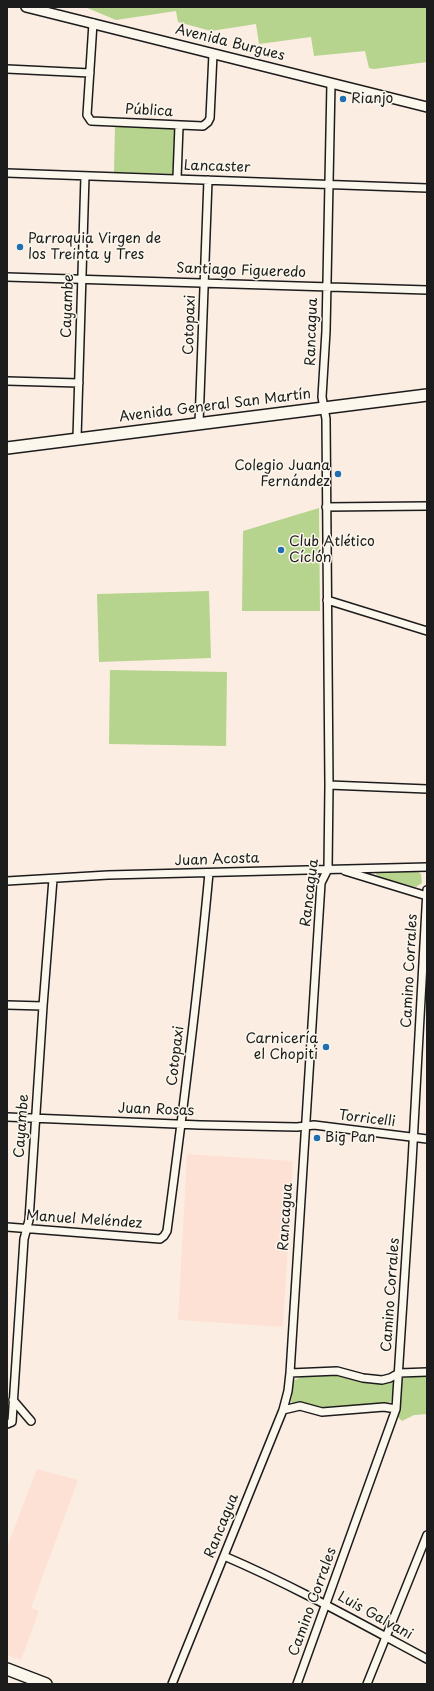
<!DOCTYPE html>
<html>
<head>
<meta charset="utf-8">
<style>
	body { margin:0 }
	#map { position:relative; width:434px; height:1691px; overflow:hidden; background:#fcede2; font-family:"Playpen Sans",sans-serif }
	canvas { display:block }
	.frame { position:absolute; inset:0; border:8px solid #1c1c1c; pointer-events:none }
</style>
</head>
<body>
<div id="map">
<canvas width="434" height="1691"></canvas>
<div class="frame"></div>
</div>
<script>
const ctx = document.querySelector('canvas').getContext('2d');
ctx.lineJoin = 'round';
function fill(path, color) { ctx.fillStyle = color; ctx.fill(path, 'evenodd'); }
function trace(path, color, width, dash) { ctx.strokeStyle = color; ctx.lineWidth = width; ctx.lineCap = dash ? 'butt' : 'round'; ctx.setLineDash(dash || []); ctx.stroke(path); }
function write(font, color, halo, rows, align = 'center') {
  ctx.font = font + ' "Playpen Sans",sans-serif'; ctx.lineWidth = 3; ctx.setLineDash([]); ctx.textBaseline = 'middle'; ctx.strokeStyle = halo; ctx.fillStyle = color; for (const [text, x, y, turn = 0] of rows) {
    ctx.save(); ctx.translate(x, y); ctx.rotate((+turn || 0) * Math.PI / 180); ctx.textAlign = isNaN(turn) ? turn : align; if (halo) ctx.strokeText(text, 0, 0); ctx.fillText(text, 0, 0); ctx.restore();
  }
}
fill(new Path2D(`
	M187,1154L293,1161L283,1327L178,1320Z
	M37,1469L78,1480L31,1608L39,1611L21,1660L7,1655V1547Z`), '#fde1d5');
fill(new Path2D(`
	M85,7H427V62L374,69L369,68L365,51L314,56L311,37L259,44L256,24L211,31L178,22L176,11L116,20Z
	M115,125L176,128L174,174L114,172Z
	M319,508L320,611H242L243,531Z
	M209,591L211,658L99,662L97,594Z
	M110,670L227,672L226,746L109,744Z
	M378,871H417L421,874L422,883L416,887L378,877L376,874Z
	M305,1375H342L362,1382H392L394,1386L391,1402L322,1409L309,1404L293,1403L291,1402L293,1381Z
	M427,1375V1414L414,1415L402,1421L397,1416L403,1378Z`), '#b6d48d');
const minor = new Path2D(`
	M93,23L87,115L91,121L203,126L208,122L210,118L213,54
	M7,69L90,73
	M7,173L427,188
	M177,178L179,126
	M7,277L427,290
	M7,381L79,383
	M199,423L208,180
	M77,438L85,176
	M326,507L427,506
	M327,600L427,631
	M329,785L427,789
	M345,871L427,896
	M7,881L108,875L427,867
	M7,1005L43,1006
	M7,1117L200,1125L297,1127L314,1125L427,1139
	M7,1227L160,1239L164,1236L167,1231C183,1112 198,993 209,873
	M290,1373L337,1371L363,1378L382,1380L390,1378L399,1373L427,1372
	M13,1400L31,1421
	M283,1410L300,1406L322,1412L384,1407L396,1409
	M7,1424L12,1422L24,1239L29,1220L43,1006L53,879
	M224,1556C294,1586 360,1623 427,1659
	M172,1684L283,1410L288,1391L290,1373L321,883L328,869L329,785L326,419L322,397L326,331L331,83
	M297,1684L396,1409L412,1162L427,890
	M367,1684L427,1535`);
const tertiary = new Path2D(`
	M26,7L427,107`);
const secondary = new Path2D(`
	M7,448L427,395
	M7,1669L46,1684`);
trace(minor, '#1c1c1c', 10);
trace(tertiary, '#1c1c1c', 12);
trace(secondary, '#1c1c1c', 14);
trace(minor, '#fbf7ec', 7);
trace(tertiary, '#fbf7ec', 9);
trace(secondary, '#fbf7ec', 11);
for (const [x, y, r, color] of [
	[343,99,4,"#1f6fb2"],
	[20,247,4,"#1f6fb2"],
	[338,474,4,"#1f6fb2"],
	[281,550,4,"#1f6fb2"],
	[326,1047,4,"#1f6fb2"],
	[317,1138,4,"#1f6fb2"]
]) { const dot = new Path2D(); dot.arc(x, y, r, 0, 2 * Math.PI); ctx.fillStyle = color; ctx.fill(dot); trace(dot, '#fbf7ec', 1.5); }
write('14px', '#1c1c1c', '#fbf7ec', [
	["Avenida Burgues",230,43,14],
	["Pública",149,111,3],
	["Lancaster",217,167,2],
	["Santiago Figueredo",241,271,2],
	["Cayambe",68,306,-88],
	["Cotopaxi",190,325,-88],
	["Rancagua",312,332,-88],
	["Avenida General San Martín",215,406,-7],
	["Juan Acosta",217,860,-2],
	["Rancagua",310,893,-83],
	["Camino Corrales",410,971,-87],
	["Cotopaxi",176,1056,-83],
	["Juan Rosas",156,1110,2],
	["Torricelli",367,1119,7],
	["Cayambe",22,1126,-86],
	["Rancagua",286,1217,-86],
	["Manuel Meléndez",84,1220,4],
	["Camino Corrales",391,1295,-86],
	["Rancagua",222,1526,-68],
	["Camino Corrales",313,1602,-70],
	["Luis Galvani",375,1616,29]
]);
write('14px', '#1c1c1c', '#fbf7ec', [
	["Rianjo",351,99],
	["Parroquia Virgen de",28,239],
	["los Treinta y Tres",28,255],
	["Colegio Juana",330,466,"right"],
	["Fernández",330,482,"right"],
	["Club Atlético",289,542],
	["Cíclón",289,558],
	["Carnicería",318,1039,"right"],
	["el Chopiti",318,1055,"right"],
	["Big Pan",325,1138]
], 'left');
</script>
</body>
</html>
